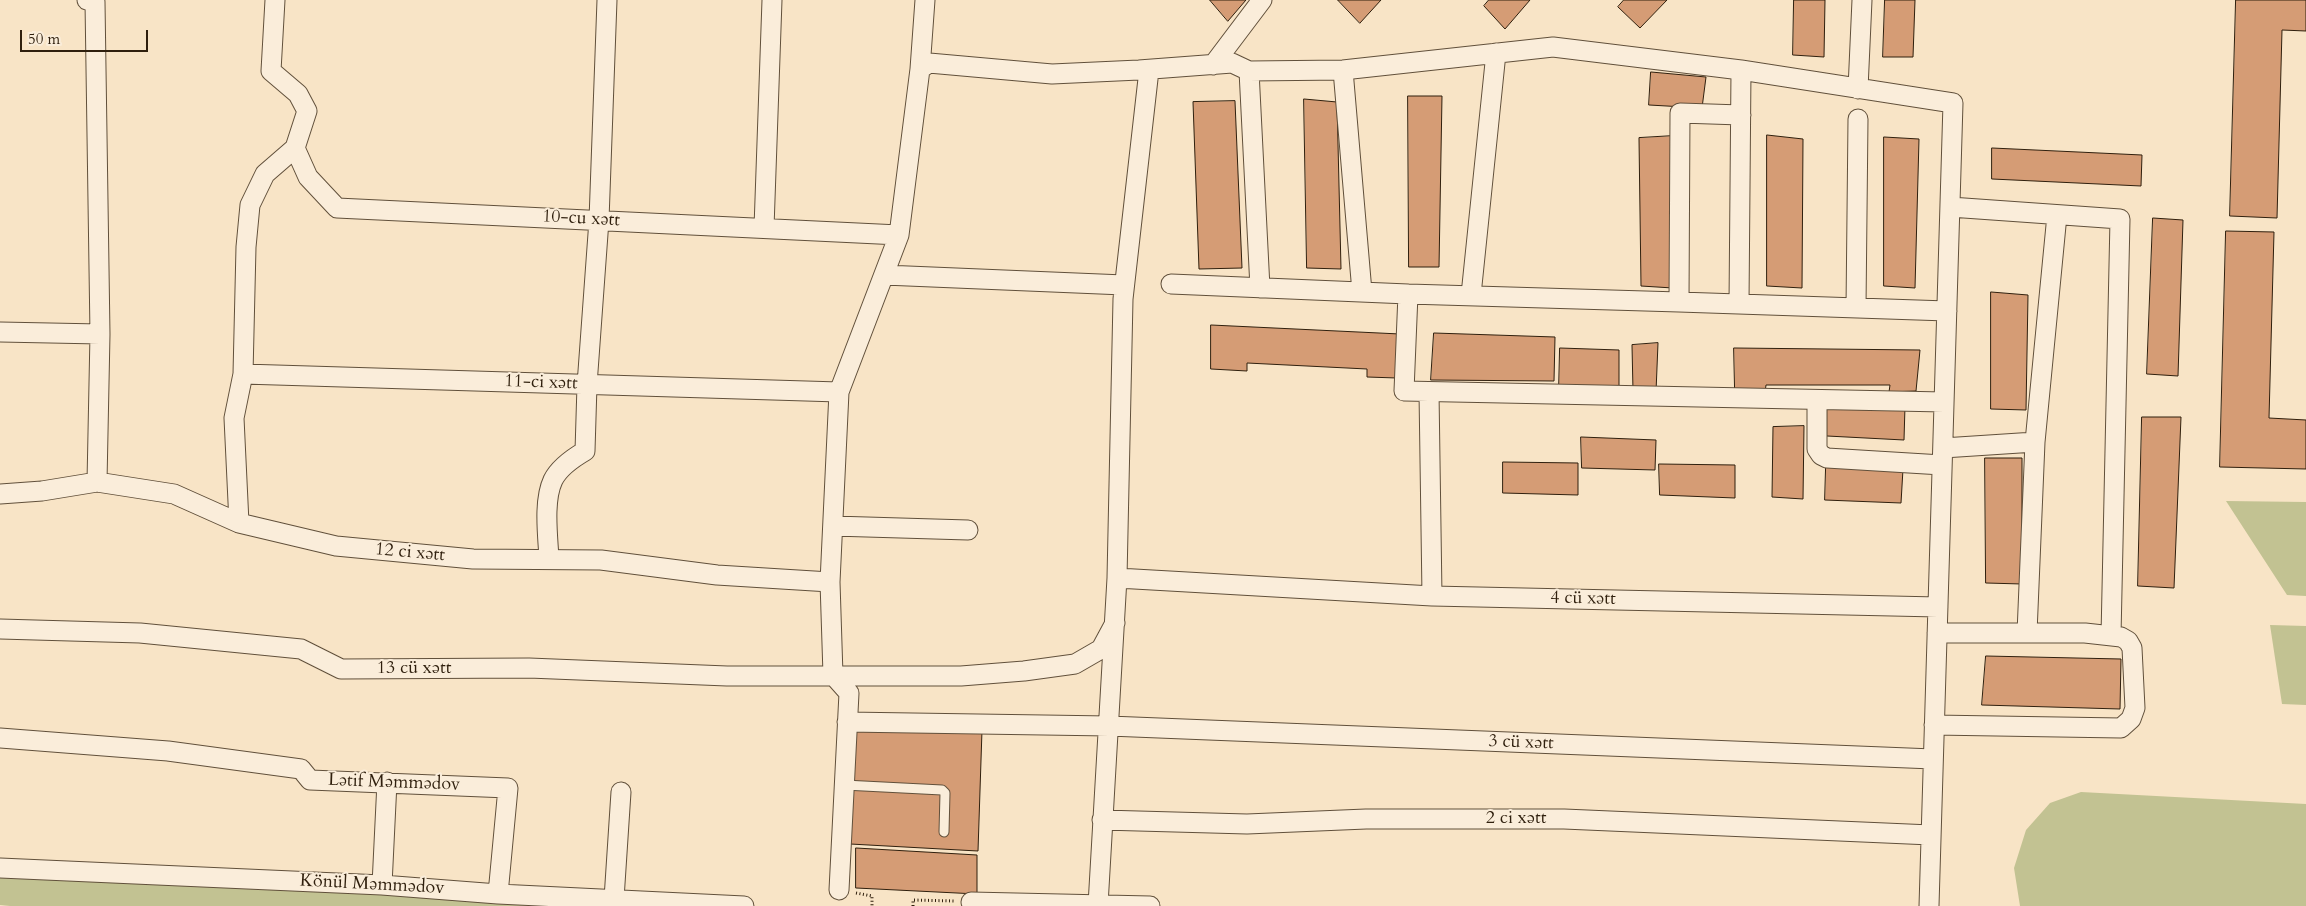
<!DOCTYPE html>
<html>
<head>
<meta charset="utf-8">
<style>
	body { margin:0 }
	#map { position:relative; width:2306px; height:906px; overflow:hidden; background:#f8e4c6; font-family:Cardo,serif }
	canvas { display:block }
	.scale { position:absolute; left:20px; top:30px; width:128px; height:22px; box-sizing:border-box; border:2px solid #2f1f0d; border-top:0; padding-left:6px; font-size:15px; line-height:18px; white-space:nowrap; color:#2f1f0d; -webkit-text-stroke:4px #faedda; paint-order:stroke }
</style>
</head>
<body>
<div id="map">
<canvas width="2306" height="906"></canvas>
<div class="scale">50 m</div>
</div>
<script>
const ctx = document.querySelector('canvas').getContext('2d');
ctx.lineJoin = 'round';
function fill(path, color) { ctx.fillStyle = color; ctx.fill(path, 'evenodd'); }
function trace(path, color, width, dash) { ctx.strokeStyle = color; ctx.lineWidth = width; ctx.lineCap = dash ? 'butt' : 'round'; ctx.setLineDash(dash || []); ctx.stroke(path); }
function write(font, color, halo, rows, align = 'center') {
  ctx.font = font + ' Cardo,serif'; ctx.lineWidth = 4; ctx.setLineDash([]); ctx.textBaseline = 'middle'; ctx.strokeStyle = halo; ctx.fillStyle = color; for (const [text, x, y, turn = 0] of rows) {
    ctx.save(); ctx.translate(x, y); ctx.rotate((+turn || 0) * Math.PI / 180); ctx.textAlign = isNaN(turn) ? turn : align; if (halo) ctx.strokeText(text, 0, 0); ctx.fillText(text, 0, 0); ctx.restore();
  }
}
fill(new Path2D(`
	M2226,501L2306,502V596L2287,595Z
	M2270,625L2306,626V705L2282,704Z
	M2081,792L2306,804V906H2020L2014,868L2026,830L2050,803Z
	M0,874L612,906H10L0,905Z`), '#c2c292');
const building = new Path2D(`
	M1210,0H1246L1228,21Z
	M1338,0H1381L1360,23Z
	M1489,0H1530L1505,29L1484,6Z
	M1624,0H1667L1640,28L1618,7Z
	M1794,0H1825L1824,57L1793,55Z
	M1885,0H1915L1913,57H1883Z
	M2236,0H2306V31L2282,30L2277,218L2230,216Z
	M1651,72L1706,77L1702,108L1649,105Z
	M1408,96H1442L1439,267H1409Z
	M1304,99L1337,102L1341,269L1307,268Z
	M1235,101L1242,268L1199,269L1193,102Z
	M1767,135L1803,139L1802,288L1767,286Z
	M1673,136V288L1641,286L1639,138Z
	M1884,137L1919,139L1915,288L1884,286Z
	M1992,148L2142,155L2141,186L1992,179Z
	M2153,218L2183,220L2178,376L2147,374Z
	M2226,231L2274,232L2269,418L2306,420V469L2220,467Z
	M1991,292L2028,295L2026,410L1991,409Z
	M1211,325L1400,334L1397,378L1367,377V369L1247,363V371L1211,369Z
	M1434,333L1555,337L1554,381L1431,380Z
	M1658,343L1656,392L1633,391L1632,345Z
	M1560,348L1619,350V389H1559Z
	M1734,348L1920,350L1916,391L1889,392L1890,385H1766L1765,393L1735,390Z
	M1827,404L1905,406L1904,440L1827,436Z
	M2142,417H2181L2174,588L2138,586Z
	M1804,426L1803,499L1772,497L1773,427Z
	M1581,437L1656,440L1655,470L1582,468Z
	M1985,458H2022V584L1986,583Z
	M1503,462L1578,463V495L1503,493Z
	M1659,464L1735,465V498L1660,495Z
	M1826,467L1903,469L1901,503L1825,500Z
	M1986,656L2121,659L2120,709L1982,705Z
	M852,727L982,730L978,851L850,844Z
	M856,848L977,855V894L856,888Z`);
fill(building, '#d59c75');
trace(building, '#2f1f0d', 1);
const service = new Path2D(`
	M844,785L942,790L945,793L944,832`);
const minor = new Path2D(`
	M87,0L95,2L100,334L97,482
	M1213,65L1262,0
	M920,69L929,63L1052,74L1139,70L1232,63L1249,71L1343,70L1553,47L1741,70L1953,103L1929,906
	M1149,70L1123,299L1117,578L1432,596
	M1343,70L1362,292
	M1249,71L1260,288
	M1858,89L1862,0
	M1741,115L1680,113L1679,302L1947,311
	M295,148L308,177L337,208L899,235
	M1950,207L2120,219L2111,636
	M764,228L772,0
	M884,275L1124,285
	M1171,284L1408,294
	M1471,295L1496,53
	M1679,302L1408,294L1404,391L1944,402
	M1739,304L1741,70
	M1856,308L1858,119
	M0,332L100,334
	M243,374L839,392
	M1429,392L1432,596L1938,607
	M1817,400V449L1821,455L1827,458L1942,465
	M1943,448L2035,442
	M0,494L42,491L97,482L174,494L239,523L336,546L473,559L601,560L717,575L830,582
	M239,523L234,418L243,374L246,247L250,205L265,174L295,148L307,111L298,94L271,71L275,0
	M833,526L968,530
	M549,559C548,537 543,501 553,480C559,468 573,458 585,451L587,385L599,220L607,0
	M0,629L140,633L301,649L341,669L529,668L727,676H961L1024,671L1075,664L1101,649L1115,623
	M2027,633L2035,442L2057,215
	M847,722L1109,726L1933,759
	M1934,725L2121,728L2131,719L2135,708L2132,648L2128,641L2121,637L2085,633H1937
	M0,738L168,751L301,769L310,780L508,788L498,894
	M1102,820L1247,824L1366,819H1564L1931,835
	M0,868L382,885L498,894L744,906
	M382,885L387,782
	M839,890L849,693L833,675L830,582L839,392L899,235L920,69L925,0
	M614,899L621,792
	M971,902L1150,906
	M1098,905L1117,578`);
trace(service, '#61503b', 11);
trace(minor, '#61503b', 21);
trace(new Path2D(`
	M856,893L872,896V906
	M913,906V900L955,901`), '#2f1f0d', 3, [1, 2.5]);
trace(service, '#faedda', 9);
trace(minor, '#faedda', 19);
write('18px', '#2f1f0d', '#faedda', [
	["10-cu xətt",581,219,3],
	["11-ci xətt",541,383,2],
	["12 ci xətt",410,553,5],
	["4 cü xətt",1583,599,1],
	["13 cü xətt",414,669],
	["3 cü xətt",1521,743,2],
	["Lətif Məmmədov",394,783,2],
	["2 ci xətt",1516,819],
	["Könül Məmmədov",372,885,3]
]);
</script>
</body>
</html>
